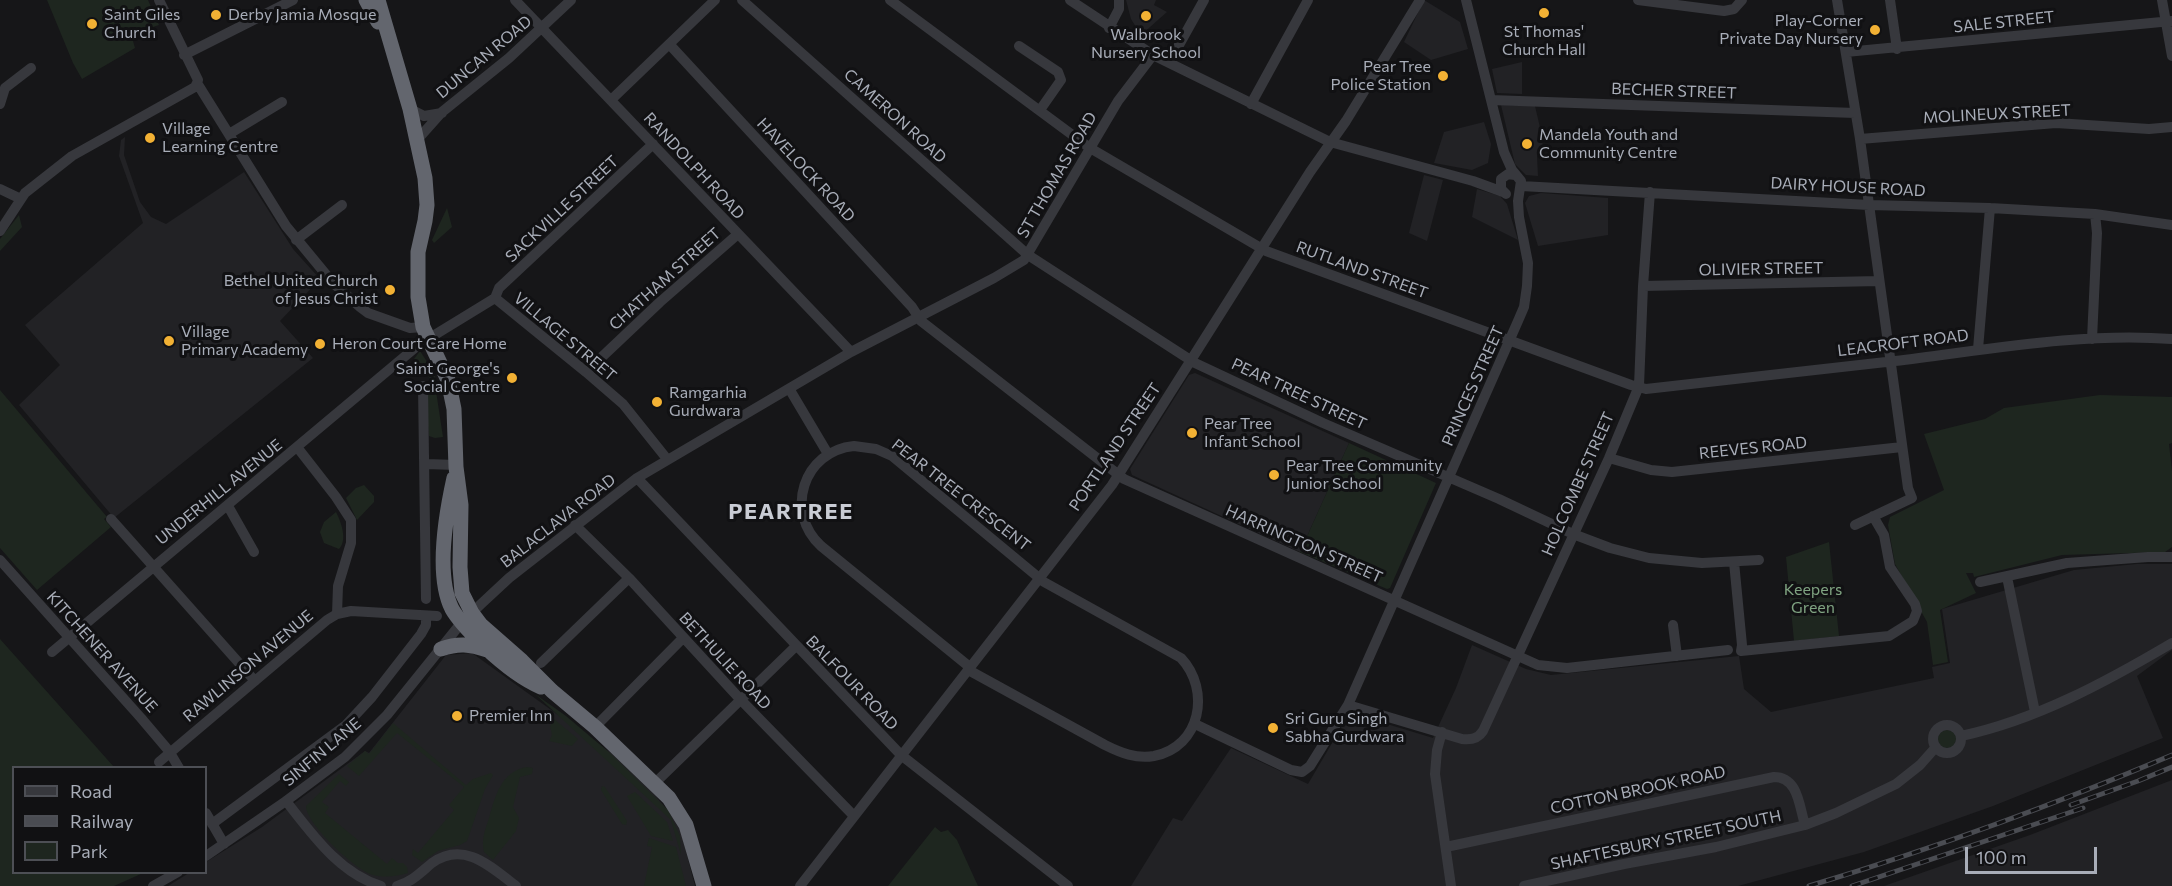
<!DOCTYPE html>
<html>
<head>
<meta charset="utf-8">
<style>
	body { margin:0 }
	#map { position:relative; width:2172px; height:886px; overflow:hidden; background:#161618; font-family:Commissioner,sans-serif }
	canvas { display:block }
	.legend { position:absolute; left:12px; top:766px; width:195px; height:108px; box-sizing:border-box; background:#111113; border:2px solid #4d4f55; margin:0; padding:8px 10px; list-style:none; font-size:18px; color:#a8adb8 }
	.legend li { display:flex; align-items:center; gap:12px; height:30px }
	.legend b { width:30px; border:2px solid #4d4f55 }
	.scale { position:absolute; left:1965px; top:847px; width:132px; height:27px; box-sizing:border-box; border:3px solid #a8adb8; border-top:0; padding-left:8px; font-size:18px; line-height:21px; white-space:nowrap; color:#a8adb8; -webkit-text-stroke:4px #111113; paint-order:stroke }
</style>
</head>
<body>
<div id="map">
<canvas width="2172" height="886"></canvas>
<ul class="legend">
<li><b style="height:8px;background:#37383d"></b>Road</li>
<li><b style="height:8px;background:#4a4c52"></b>Railway</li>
<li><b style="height:16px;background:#1e261f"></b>Park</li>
</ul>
<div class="scale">100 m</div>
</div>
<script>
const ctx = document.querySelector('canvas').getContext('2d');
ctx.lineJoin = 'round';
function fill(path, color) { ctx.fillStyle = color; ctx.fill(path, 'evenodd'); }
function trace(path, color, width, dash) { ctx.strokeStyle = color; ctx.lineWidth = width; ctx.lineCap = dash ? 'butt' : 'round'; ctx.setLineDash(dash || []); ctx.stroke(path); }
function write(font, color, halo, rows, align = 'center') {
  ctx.font = font + ' Commissioner,sans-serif'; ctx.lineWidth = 6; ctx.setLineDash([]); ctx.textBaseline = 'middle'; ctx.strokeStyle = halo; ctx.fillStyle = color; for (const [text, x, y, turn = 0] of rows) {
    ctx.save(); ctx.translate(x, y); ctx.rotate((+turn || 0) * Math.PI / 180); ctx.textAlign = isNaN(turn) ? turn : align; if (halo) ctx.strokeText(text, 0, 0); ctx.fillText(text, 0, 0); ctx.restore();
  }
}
fill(new Path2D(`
	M1126,0H1156L1154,5L1167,12L1141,35L1131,19Z
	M1424,0L1460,22L1468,49L1431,60L1404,42Z
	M1522,62V94L1497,93L1492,69Z
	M1501,105L1535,106L1542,136L1543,150L1537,156L1538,176L1526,175L1515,164Z
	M1484,122L1491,144L1488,163L1472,170L1434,163L1444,132Z
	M125,137L124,155L140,202L151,217L166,224L244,172L293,249L320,279L280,321L313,358L114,518L19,405L60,365L25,325L143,223L119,156L121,140Z
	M1424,175L1443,180L1427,241L1409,233Z
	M1477,189L1500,196L1507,204L1518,240L1472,217Z
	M1541,193L1608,198V235L1538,246L1525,203L1529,196Z
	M1195,373L1349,443L1300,552L1132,475L1130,469L1189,375Z
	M2137,564H2172V650L2137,676L2163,738L1993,806L1864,852L1738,886H1131L1173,818L1182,821L1231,748L1308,784L1348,716L1354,714L1433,738L1456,688L1472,645L1526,669L1551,675L1739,656L1744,689L1771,712L1934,678L1932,667L1950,663L1942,609L2074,570Z
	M472,653L611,753L653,793L679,824L695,886H168L189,873L206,872V862L262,827L365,751L369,753L446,655Z
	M2172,780V886H1884L2030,835Z`), '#222225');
fill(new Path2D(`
	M47,0H148L159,25L131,34L135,48L82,79L73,63Z
	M447,208L452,227L434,243L432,240Z
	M19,215L22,227L0,251V239Z
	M420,351L433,371L437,383L419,370L414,359Z
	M424,385L436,391L443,437L435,438L429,436Z
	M0,390L107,517L104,519L111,527L37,590L0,548Z
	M2100,395L2172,397V443L2169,444L2172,471V547L2165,552L2062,555L1974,577L1973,573H1966L1976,593L1940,610L1948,662L1933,665L1927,622L1895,564L1888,525L1890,517L1944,490L1924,434L1985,419L2004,408Z
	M1349,443L1436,483L1390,588L1387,589L1300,552Z
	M364,485L374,496V502L357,520L346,498L356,488Z
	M336,512C341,522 348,540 339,549L324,543L320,532L324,522Z
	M1829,542L1839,636L1794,641L1786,557Z
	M0,639L114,767L14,768V872L143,873L114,886H0Z
	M535,694L566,716L611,754L668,810L680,836L681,855L671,820Z
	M554,719L578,739L572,746L549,741L552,735L550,726Z
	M393,723L466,785L473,779L491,773L493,775L485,789L467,841L460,845L438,851L422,862L412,855L413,849L418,853L454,810L449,805L464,787L397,733L359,776L347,766L365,751L369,754Z
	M1938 739a9 9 0 1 1 18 0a9 9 0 1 1-18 0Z
	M527,767L533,768L532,774L520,777L513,807L519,818L516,831L493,860L484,852C481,840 485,830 489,818C495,797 501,771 527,767Z
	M339,774L349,782L346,786L340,781L322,802L329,807L325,813L387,864L392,858L398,863H403L407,867L408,873C395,877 382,878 370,874C353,867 306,824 306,806Z
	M602,786L605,787L627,821L626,825L622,824L601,790Z
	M635,792L667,822L673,841L651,836L627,796Z
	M935,827L941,832L948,830L957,840L978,886H888Z
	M649,838L676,847L686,886H644L652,847L647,846Z`), '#1e261f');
trace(new Path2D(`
	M159,0L198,80L197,83L286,226L333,283L360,307L368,313L410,328L423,327
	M515,0L851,352
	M742,0L1028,255L1195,363L1323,423L1499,499L1573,534L1610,548L1649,558L1702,563L1759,560
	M890,0L1090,148L1266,251L1631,385L1646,389C1729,379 1812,370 1895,361C1986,350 2080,332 2172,339
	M1070,0L1153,55L1330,142L1473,181L1503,192
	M1638,0L1724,11L1734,9L1742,0
	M1837,0L1860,139L1908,488L1912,498L1855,525
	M1890,0L1897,49
	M2162,0L2172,56
	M1109,28L1119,9V0
	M670,45L912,307L921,321L1124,479L1538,665L1567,668L1728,650
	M1019,46L1058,72L1061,80L1040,110
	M1846,52L2172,21
	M184,55L293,0
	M1169,63L1204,0
	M611,100L715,0
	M1491,100L1855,113
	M0,104L5,88L31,68
	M1251,104L1308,0
	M410,109L424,116L442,113
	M229,134L282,102
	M418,139L442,112L509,58L571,0
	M1860,139L2056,123L2149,129L2172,127
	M1521,186L1869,205L1990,208L2095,214L2172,225
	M0,189L21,199
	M1506,194L1501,189V179L1508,174L1515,175
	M0,231L25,193L72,156L195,87L197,83
	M296,240L342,205
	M1643,286L1879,281
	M495,298L586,372L623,404L667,459
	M428,339L495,298L499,288L653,144
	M2092,339L2097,233L2095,214
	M1978,349L1990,208
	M586,372L660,302L738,234
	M423,386L426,599
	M790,390L828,454
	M854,446L876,449L892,456L1044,582L1181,658C1211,690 1201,747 1154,756C1136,759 1121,753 1105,745L972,672L966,664L821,546C784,512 803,451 854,446Z
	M297,447L336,497L351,520V543L338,586L337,614
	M1609,458L1651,470L1672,472L1902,447
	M426,464L456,465
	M637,478L901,755L1068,886
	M228,506L254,552
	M111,519L255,681
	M575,525L629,578L740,699L854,816
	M0,560L141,718L169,751L179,768
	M1734,562L1742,645L1741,651L1889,636L1913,621L1917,611L1915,604L1890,567L1884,535L1873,516
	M2007,577L2035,712
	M1980,582L2067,563L2148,557H2172
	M1673,625L1677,656
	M52,652L416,347
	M541,663L629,578
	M1348,705L1462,739C1471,740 1478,739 1483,731L1609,458L1639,386L1643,286L1650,192
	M1195,724L1291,770L1302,772L1310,766L1348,705L1518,321L1524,307L1527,286L1528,263L1519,217L1518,201L1521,181L1512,170L1504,152L1466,0
	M1933 739a14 14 0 1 1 28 0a14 14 0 1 1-28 0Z
	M595,727L683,638
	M1442,732L1437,750L1435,774L1451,886
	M1961,736C2036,720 2106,682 2172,643
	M159,762L327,620L337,614L351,611L437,616
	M655,783L796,646
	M286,801C312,834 339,873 381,886
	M206,813L224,844
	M212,824L346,725L372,697L421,634L426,625V616
	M1446,847L1774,777C1798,777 1799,805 1805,825
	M206,856L286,801L345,757L387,715L462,622L482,603L509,578L637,478L851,352L994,278L1024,260L1118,101L1153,55
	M153,886L178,872
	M397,886C412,882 421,872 432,863C464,840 491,867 516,886
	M800,886L1112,485L1310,172L1346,121L1420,0
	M1524,886L1624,864L1716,847L1805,825L1836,813L1896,784L1920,765L1936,747`), '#37383d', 10);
trace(new Path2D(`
	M366,0L378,22
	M378,0L410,109L425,178L427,205L425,221L418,252V297L423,327L448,380L454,409L456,467L461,505L460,567L462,593L472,613L481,625L522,661L552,691L595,727L669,798L686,825L704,886
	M454,478C446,514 435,575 452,609C460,623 473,635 485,647C501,662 520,678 541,687
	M441,649C458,643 470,644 487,650`), '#63666e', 15);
const rail = new Path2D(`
	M2071,805L2138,781L2172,767
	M1809,886C1932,849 2054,805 2172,755
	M1852,886L2083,808`);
trace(rail, '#4a4c52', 5);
trace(rail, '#111113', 3, [9]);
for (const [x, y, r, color] of [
	[1544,13,6,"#f2b134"],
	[216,15,6,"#f2b134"],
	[1146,16,6,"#f2b134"],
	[92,24,6,"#f2b134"],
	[1875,30,6,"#f2b134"],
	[1443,76,6,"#f2b134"],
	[150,138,6,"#f2b134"],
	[1527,144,6,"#f2b134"],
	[390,290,6,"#f2b134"],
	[169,341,6,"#f2b134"],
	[320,344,6,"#f2b134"],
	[512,378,6,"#f2b134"],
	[657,402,6,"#f2b134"],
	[1192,433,6,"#f2b134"],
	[1274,475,6,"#f2b134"],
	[457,716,6,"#f2b134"],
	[1273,728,6,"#f2b134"]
]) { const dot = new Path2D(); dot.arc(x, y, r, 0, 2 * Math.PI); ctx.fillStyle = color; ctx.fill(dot); trace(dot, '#111113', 2); }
write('16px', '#a8adb8', '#111113', [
	["Saint Giles",104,15],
	["Church",104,33],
	["Derby Jamia Mosque",228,15],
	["Play-Corner",1863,21,"right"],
	["Private Day Nursery",1863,39,"right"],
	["St Thomas'",1544,32,"center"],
	["Church Hall",1544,50,"center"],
	["Walbrook",1146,35,"center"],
	["Nursery School",1146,53,"center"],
	["Pear Tree",1431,67,"right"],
	["Police Station",1431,85,"right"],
	["Village",162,129],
	["Learning Centre",162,147],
	["Mandela Youth and",1539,135],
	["Community Centre",1539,153],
	["Bethel United Church",378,281,"right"],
	["of Jesus Christ",378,299,"right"],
	["Village",181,332],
	["Primary Academy",181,350],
	["Heron Court Care Home",332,344],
	["Saint George's",500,369,"right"],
	["Social Centre",500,387,"right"],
	["Ramgarhia",669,393],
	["Gurdwara",669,411],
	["Pear Tree",1204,424],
	["Infant School",1204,442],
	["Pear Tree Community",1286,466],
	["Junior School",1286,484],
	["Premier Inn",469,716],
	["Sri Guru Singh",1285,719],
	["Sabha Gurdwara",1285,737]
], 'left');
write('16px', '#a8adb8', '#111113', [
	["SALE STREET",2004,22,-6],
	["DUNCAN ROAD",484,57,-40],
	["BECHER STREET",1674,91,2],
	["MOLINEUX STREET",1997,114,-3],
	["CAMERON ROAD",895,116,42],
	["RANDOLPH ROAD",694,166,47],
	["HAVELOCK ROAD",806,170,47],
	["ST THOMAS ROAD",1057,175,-60],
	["DAIRY HOUSE ROAD",1848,187,3],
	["SACKVILLE STREET",562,209,-43],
	["OLIVIER STREET",1761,269,-1],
	["RUTLAND STREET",1362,270,20],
	["CHATHAM STREET",665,279,-42],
	["VILLAGE STREET",565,337,40],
	["LEACROFT ROAD",1903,343,-7],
	["PRINCES STREET",1473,386,-66],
	["PEAR TREE STREET",1299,394,25],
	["PORTLAND STREET",1115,447,-56],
	["REEVES ROAD",1753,448,-6],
	["HOLCOMBE STREET",1578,484,-66],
	["UNDERHILL AVENUE",219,492,-39],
	["PEAR TREE CRESCENT",961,495,38],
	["BALACLAVA ROAD",558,521,-38],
	["HARRINGTON STREET",1304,544,24],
	["KITCHENER AVENUE",102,652,48],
	["BETHULIE ROAD",725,661,47],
	["RAWLINSON AVENUE",248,666,-40],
	["BALFOUR ROAD",852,683,46],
	["SINFIN LANE",322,752,-40],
	["COTTON BROOK ROAD",1638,790,-12],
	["SHAFTESBURY STREET SOUTH",1666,840,-12]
]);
write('16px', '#7fa381', '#111113', [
	["Keepers",1813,590],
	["Green",1813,608]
]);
ctx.letterSpacing = '1.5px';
write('bold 22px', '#c9ccd4', '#111113', [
	["PEARTREE",791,512]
]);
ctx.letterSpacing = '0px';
</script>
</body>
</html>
